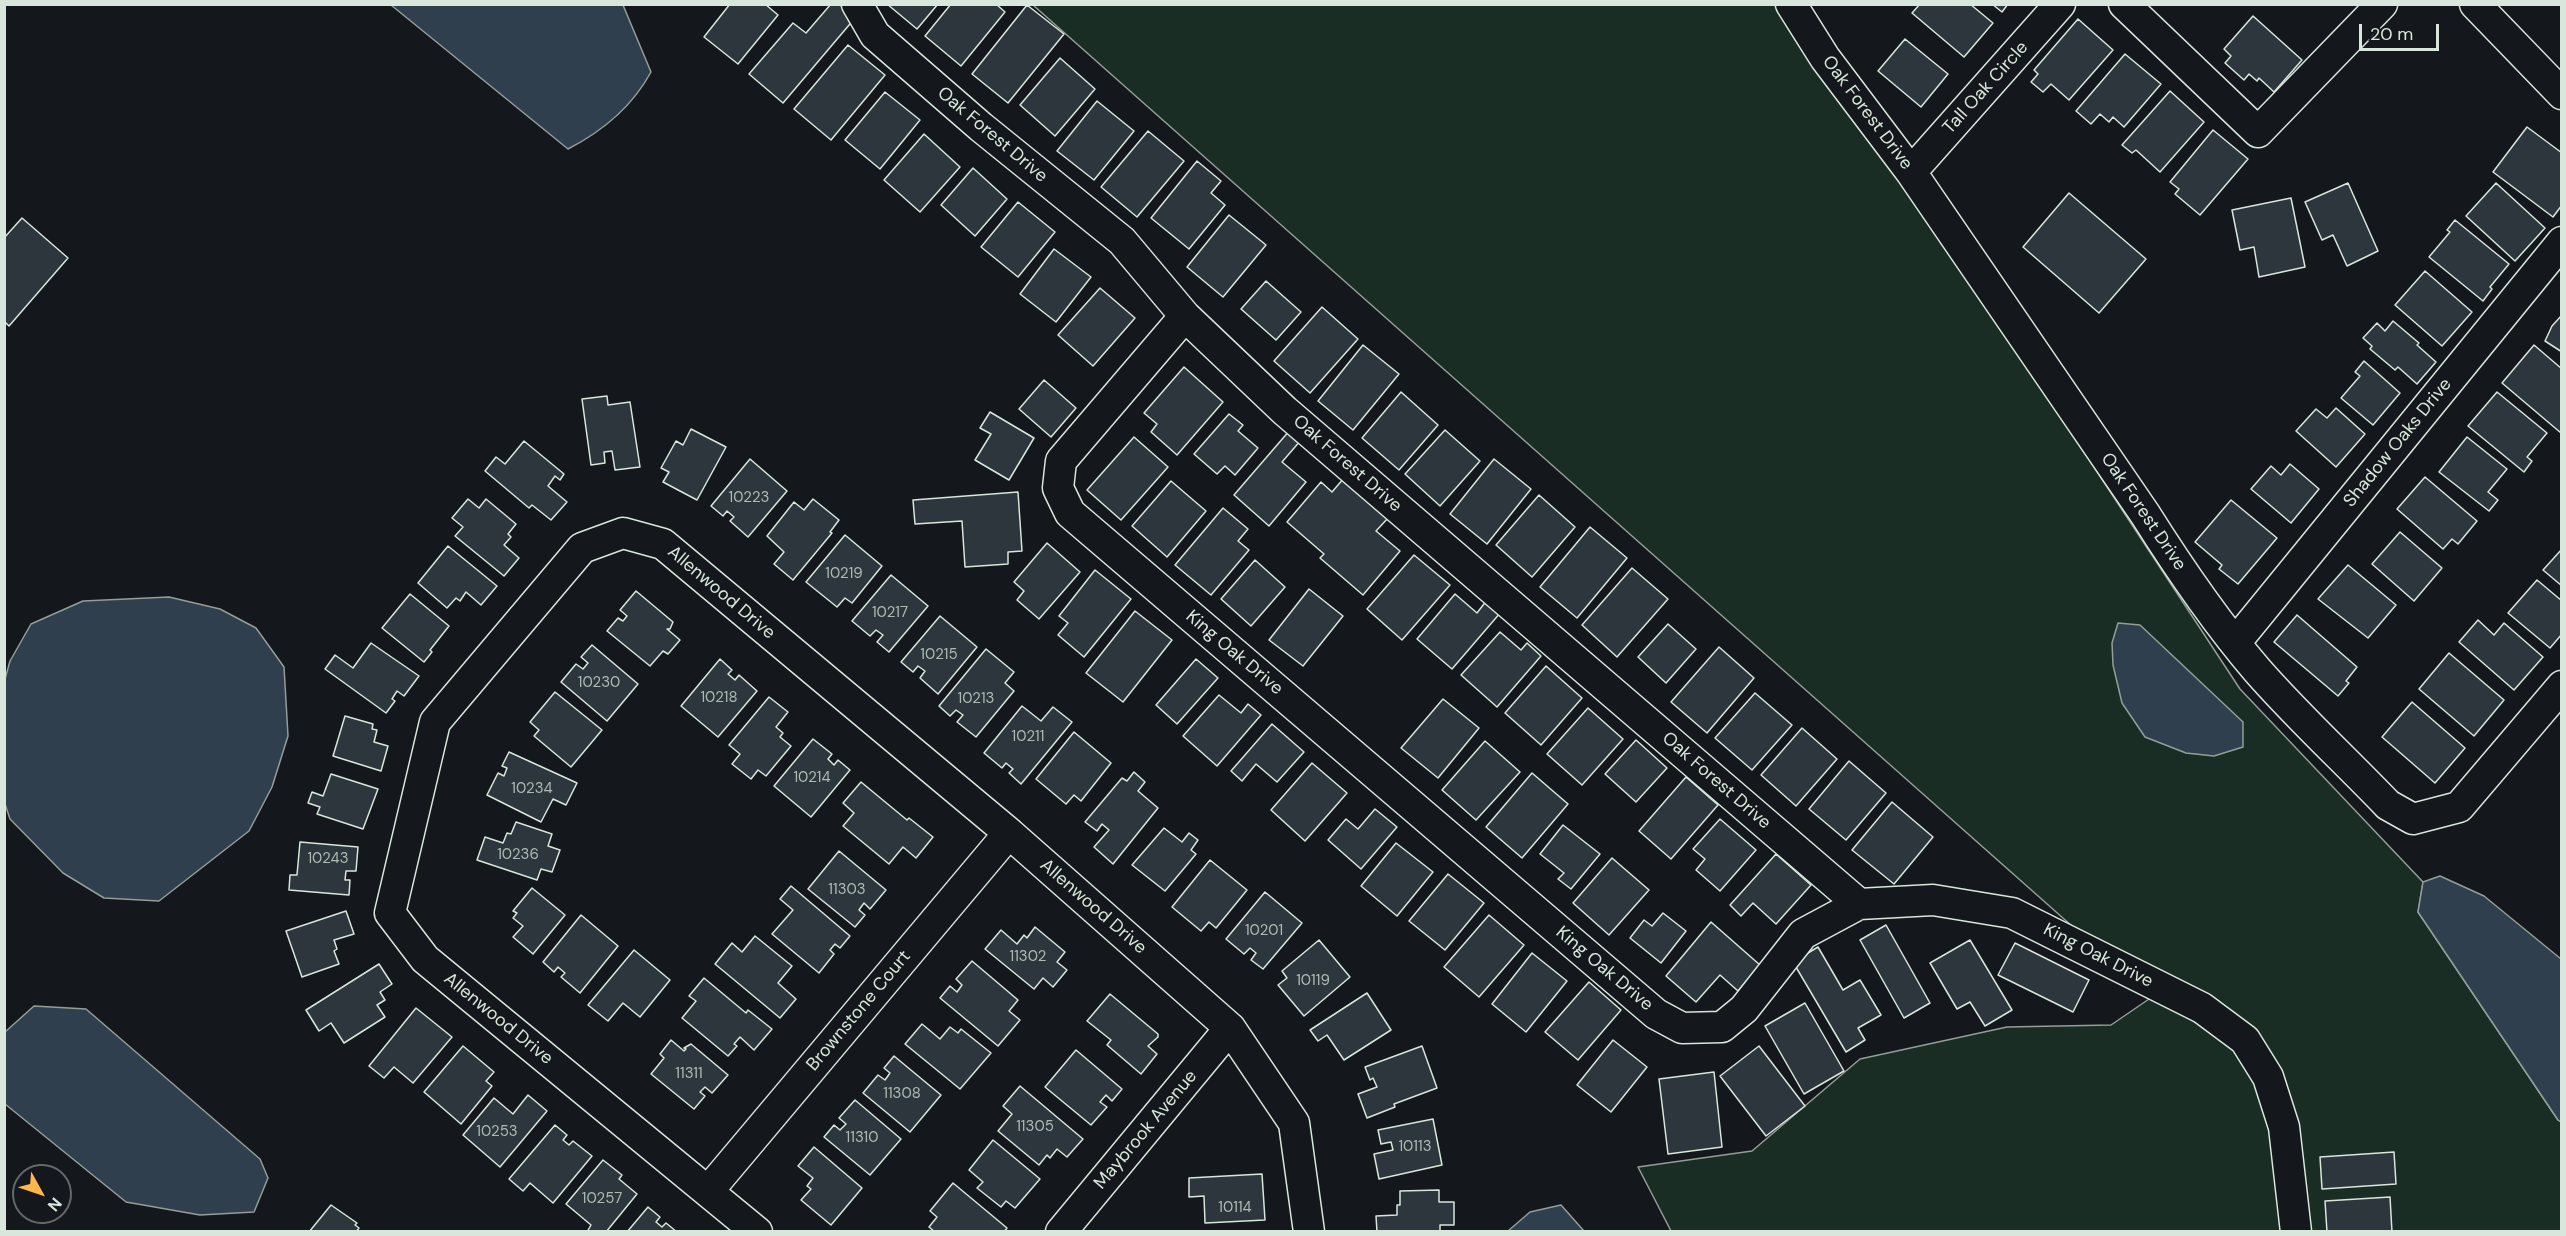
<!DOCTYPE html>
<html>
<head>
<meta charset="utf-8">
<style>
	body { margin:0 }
	#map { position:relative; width:2566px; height:1236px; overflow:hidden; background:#14181c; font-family:"DM Sans",sans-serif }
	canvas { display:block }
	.frame { position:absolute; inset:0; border:6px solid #d8e6dc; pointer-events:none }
	.north { position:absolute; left:12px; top:1164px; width:60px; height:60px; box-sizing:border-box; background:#14181c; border:2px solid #626a69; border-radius:50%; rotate:130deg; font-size:16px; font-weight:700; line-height:24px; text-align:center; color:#d8e6dc }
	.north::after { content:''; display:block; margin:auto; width:21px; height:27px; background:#ffb74d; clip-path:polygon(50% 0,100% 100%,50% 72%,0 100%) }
	.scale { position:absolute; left:2359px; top:24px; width:80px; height:27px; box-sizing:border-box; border:3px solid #d8e6dc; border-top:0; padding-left:8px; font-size:18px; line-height:21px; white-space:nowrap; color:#d8e6dc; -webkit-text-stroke:4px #14181c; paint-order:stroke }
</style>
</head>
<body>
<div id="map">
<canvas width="2566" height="1236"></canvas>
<div class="frame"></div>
<div class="north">N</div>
<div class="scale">20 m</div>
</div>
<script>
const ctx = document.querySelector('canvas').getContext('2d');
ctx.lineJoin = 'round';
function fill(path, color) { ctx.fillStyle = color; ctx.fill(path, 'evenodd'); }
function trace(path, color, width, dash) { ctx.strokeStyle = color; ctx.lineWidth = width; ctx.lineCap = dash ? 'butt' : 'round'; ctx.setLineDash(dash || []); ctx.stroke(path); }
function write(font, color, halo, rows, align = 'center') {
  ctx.font = font + ' "DM Sans",sans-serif'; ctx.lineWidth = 4.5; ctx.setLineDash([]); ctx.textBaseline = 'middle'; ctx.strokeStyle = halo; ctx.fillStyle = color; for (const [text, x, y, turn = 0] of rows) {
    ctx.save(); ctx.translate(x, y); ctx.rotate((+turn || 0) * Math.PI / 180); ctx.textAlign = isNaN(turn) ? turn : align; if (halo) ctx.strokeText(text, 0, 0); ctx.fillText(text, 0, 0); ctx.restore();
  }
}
const green = new Path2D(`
	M1033,5H1790L2240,689L2423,882L2418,912L2558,1120L2561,1122V1231H1671L1638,1167L1752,1151L1860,1059L2007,1027L2111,1025L2152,997Z`);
fill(green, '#1a2d24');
trace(green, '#939e99', 1.5);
const water = new Path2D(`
	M391,5H623L651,72C632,107 603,131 568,149Z
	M169,597L220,609L256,628L284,667L288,736L272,787L249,831L159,901L104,898L63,873L10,819L4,801L5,679L10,661L31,624L83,601Z
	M2118,623L2140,625L2243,722V747L2214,756L2186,753L2145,737L2122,703L2113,665L2112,643Z
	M2440,876L2484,896L2561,959V1122L2558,1120L2418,912L2423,882Z
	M34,1006L86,1009L260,1159L268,1178L254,1212L200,1215L126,1202L5,1104V1032Z
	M1561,1205L1584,1231H1508L1530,1212Z`);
fill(water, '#2f3f4d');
trace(water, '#939e99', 1.5);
const building = new Path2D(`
	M730,4H765L778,15L738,64L704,37Z
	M831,4H839L855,18L783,103L749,74L793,23L806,33Z
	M887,4H938L917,29Z
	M951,4H996L1005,12L961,66L925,36Z
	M1920,4H1970L1993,23L1964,57L1912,13Z
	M1992,4H2008L2002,12Z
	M1027,5L1064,34L1008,103L972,74Z
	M2253,16L2302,60L2274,92L2259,78L2257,81L2249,74L2244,80L2225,63L2231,56L2224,49Z
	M2078,19L2113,50L2069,100L2051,84L2043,92L2031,82L2038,74L2034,70Z
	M1905,39L1948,74L1921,107L1878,71Z
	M848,45L885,75L831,140L794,109Z
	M2125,54L2161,84L2124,127L2113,117L2109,122L2100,114L2091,124L2076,111Z
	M1060,58L1095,89L1055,136L1020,105Z
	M2170,91L2204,122L2160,172L2136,150L2132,153L2122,145Z
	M885,92L920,120L880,169L845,140Z
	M1097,101L1134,131L1094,180L1057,151Z
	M2527,127L2562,153V205L2553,217L2493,172Z
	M2213,130L2248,159L2200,215L2175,194L2179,189L2170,182Z
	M1148,131L1184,161L1137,217L1101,187Z
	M924,134L960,167L920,212L884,180Z
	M1197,161L1221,181L1211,193L1225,205L1189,249L1151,218Z
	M973,168L1007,199L975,236L941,205Z
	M2348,183L2378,251L2347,266L2333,235L2322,240L2305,202Z
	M2496,183L2545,228L2515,261L2466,216Z
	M2069,193L2146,259L2099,313L2023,247Z
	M2291,198L2305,267L2259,277L2254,247L2240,250L2232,210Z
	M1018,202L1055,232L1018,277L981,247Z
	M1229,215L1266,245L1223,297L1187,267Z
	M22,218L68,258L9,326L4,321V238Z
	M2455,220L2509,264L2490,287L2492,289L2483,301L2429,257L2450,232L2447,230Z
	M1054,249L1091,277L1056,322L1020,294Z
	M2425,271L2472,312L2442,346L2395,305Z
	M1266,281L1301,312L1276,340L1241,309Z
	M1100,288L1135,318L1093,366L1058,335Z
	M1322,307L1358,339L1310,393L1274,361Z
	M2562,315V352L2545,341L2552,326Z
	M2393,321L2419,343L2417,345L2436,362L2417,384L2398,367L2395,370L2370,349L2372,346L2363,338L2377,323L2385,331Z
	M1363,345L1399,374L1353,430L1318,401Z
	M2534,345L2562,369L2561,433L2502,383Z
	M2364,361L2400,393L2373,425L2341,398L2360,376L2355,372Z
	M1184,367L1223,402L1177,455L1151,432L1157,424L1144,413Z
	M1044,380L1076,408L1051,437L1019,409Z
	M1401,392L1438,425L1399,470L1362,438Z
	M2497,392L2547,433L2527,457L2532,461L2524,472L2468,426Z
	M607,396L608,405L630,402L640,467L615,470L612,451L604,452L605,463L591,465L582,399Z
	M2336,408L2365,434L2336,467L2296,431L2316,409L2327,418Z
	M990,412L1034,438L1009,480L975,460L991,434L980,428Z
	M1229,414L1243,425L1238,431L1258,448L1235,475L1225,466L1217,474L1194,454Z
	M691,429L726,447L697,500L663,482L669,472L661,468L676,441L683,445Z
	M1290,430L1301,440L1282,462L1306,482L1269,526L1234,495Z
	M1445,430L1480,461L1440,506L1405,474Z
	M1134,437L1168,467L1121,520L1087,490Z
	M2467,437L2507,469L2488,492L2498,500L2489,511L2439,472Z
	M524,441L564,474L560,480L555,476L548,486L567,502L551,520L532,505L529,508L485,471L496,457L505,464Z
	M750,459L787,491L748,537L730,521L734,517L727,511L723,516L711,506Z
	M1494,459L1531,489L1487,544L1450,514Z
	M2290,464L2319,489L2291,523L2251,489L2271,466L2281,475Z
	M2425,477L2477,521L2458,544L2452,539L2443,549L2397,509Z
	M1344,478L1389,517L1376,531L1400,551L1363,595L1320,558L1324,554L1287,522L1321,482L1332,492Z
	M1171,481L1206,511L1167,557L1132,526Z
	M1018,492L1022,551L1008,552V564L965,567L962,521L915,524L913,500Z
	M1539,495L1575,527L1532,577L1496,545Z
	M468,499L479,508L486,499L516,524L508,534L511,537L504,545L519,558L504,576L455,536L463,527L452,518Z
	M813,499L839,520L830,532L832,533L793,580L774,564L784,552L767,536L794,502L804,510Z
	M2231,500L2277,538L2238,584L2219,569L2222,565L2195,542Z
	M1223,508L1248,529L1238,541L1249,550L1211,595L1175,565Z
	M1590,527L1627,558L1577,618L1540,587Z
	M2400,532L2442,568L2414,601L2372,564Z
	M845,535L882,566L852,603L845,598L837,607L806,582Z
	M1047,543L1080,572L1039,619L1017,600L1024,591L1014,582Z
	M448,546L497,586L481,605L466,592L460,601L456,598L447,608L418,583Z
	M2562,549V586L2543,570Z
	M1414,555L1450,585L1402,640L1367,609Z
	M1255,560L1285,587L1251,626L1221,599Z
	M2348,565L2396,605L2368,638L2318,599Z
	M1632,568L1668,599L1617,657L1582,625Z
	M1095,570L1131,599L1084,657L1058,635L1068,623L1059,616Z
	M891,575L928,606L889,652L877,642L883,635L876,630L870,636L852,621Z
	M2537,580L2562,601V634L2550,648L2508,613Z
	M1309,589L1343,616L1303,666L1269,640Z
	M636,591L673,622L670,629H667L680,640L668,654L663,651L650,666L607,631L618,618L623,621L627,616L620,610Z
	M410,594L449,626L430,650L432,652L424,662L382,628Z
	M1455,594L1477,613L1487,600L1501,612L1452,669L1417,639Z
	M1135,611L1172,640L1123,702L1086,673Z
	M2297,615L2357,667L2346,681L2349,683L2338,696L2274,642Z
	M940,616L977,647L938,694L920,678L925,671L918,666L913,672L901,662Z
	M2478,620L2494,635L2504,623L2543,657L2514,690L2459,642Z
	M1668,624L1696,649L1666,683L1638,657Z
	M1500,632L1521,650L1527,643L1541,656L1497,707L1461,675Z
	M371,643L419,676L404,696L397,691L392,699L395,701L386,713L325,669L335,655L353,668Z
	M592,645L638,684L607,721L561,682L576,664L583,669L588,663L581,657Z
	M1719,647L1754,678L1707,733L1671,702Z
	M986,649L1014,672L1005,683L1014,691L976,737L957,722L963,715L956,710L950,716L939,706Z
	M2449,653L2504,700L2474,736L2419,689Z
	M720,659L732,670L728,674L735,680L739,675L757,691L718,737L681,706Z
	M1196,659L1218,678L1177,724L1156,705Z
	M1546,666L1582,698L1541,745L1505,713Z
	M555,692L602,730L571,767L534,736L539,730L530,722Z
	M1755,693L1792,725L1752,770L1715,738Z
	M1219,695L1241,713L1248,704L1261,715L1217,766L1183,736Z
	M769,697L788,712L776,727L783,733L780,737L791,746L766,776L758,770L751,779L732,764L740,754L729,745Z
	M1443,699L1479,728L1438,778L1401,748Z
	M2412,702L2465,748L2435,783L2382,737Z
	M1022,706L1041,721L1053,707L1072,722L1021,784L1009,773L1013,769L1006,763L1002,768L984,753Z
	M1588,708L1623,739L1582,785L1547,754Z
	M345,716L373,724L372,729L377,730L374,742L388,746L381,771L333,756Z
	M1272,724L1304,752L1277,782L1256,764L1242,781L1231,771Z
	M1802,728L1837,759L1796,806L1761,775Z
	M1074,732L1111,763L1081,801L1074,795L1066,804L1036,779Z
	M813,739L832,754L828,759L834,765L838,760L850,770L811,817L774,786Z
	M1636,740L1667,768L1636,802L1605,774Z
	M1485,741L1520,772L1476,820L1442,790Z
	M509,752L577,783L566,805L553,799L541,822L487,795L498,773L504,776L507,768L502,766Z
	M1849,761L1886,793L1846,840L1809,809Z
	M1312,763L1347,793L1305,841L1271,810Z
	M1134,772L1145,782L1138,791L1158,808L1113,864L1094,847L1109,830L1102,824L1097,831L1085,822L1122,778L1127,781Z
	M1532,773L1568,804L1522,858L1486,827Z
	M331,774L378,789L363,829L317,814L320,807L308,803L312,792L323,796Z
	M1686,777L1718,805L1671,859L1639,831Z
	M861,782L907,820L909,818L933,837L916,858L903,847L889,864L843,826L854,813L843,803Z
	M1892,802L1933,837L1894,884L1852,850Z
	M1375,809L1397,827L1361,869L1328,840L1346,819L1358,829Z
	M1720,819L1756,850L1720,891L1696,870L1705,859L1693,849Z
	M516,822L552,834L548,846L560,850L552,872L541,869L537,880L477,860L485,837L503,843L507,833L511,834Z
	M1563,825L1600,854L1571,889L1558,879L1564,873L1540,854Z
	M1164,828L1182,842L1189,833L1198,840L1191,850L1196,854L1165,891L1132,865Z
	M300,842L358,847L356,871H346L345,880H350L349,895L289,890L290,875H297Z
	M1396,843L1433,872L1397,916L1361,886Z
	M839,851L886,890L870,909L864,903L859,910L865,915L855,927L808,889Z
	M1776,854L1811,885L1776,924L1753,903L1741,916L1730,905Z
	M1612,858L1649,890L1609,935L1573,903Z
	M1210,860L1247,890L1216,928L1209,922L1201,931L1172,907Z
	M1448,874L1484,903L1445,950L1409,921Z
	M791,886L850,936L840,948L835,944L830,950L834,954L819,973L772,934L793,910L780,899Z
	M532,888L565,915L533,954L513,937L523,926L513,918L517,913L513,911Z
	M1265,892L1302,923L1263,969L1251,960L1256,953L1250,948L1244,954L1226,939Z
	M346,911L354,934L334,940L337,949L334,951L339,964L302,977L286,931Z
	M1663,913L1686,931L1661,963L1630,938L1644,920L1652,926Z
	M581,915L618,946L580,993L561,977L565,973L558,967L554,972L543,962Z
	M1489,915L1524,945L1479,997L1444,967Z
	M1711,922L1760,965L1738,991L1720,975L1696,1002L1666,976Z
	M1886,925L1930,1003L1904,1018L1860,940Z
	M1035,927L1065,952L1057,962L1067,970L1053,987L1043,978L1034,989L985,949L1001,930L1017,944L1024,935L1027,938Z
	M755,936L792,966L778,983L796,999L780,1018L715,964L732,943L742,952Z
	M1319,940L1350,977L1304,1016L1278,985L1287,978L1282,971Z
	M1970,940L2012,1010L1985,1026L1970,1002L1957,1009L1930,963Z
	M2015,943L2089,980L2073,1012L1998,975Z
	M1818,947L1843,990L1860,980L1881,1015L1858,1028L1865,1040L1846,1052L1793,962Z
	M634,950L670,980L640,1017L623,1003L608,1021L588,1005Z
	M1532,953L1567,981L1526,1032L1492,1004Z
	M972,961L1018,1000L1009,1011L1020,1020L998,1046L940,998L950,986L957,992L962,985L956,979Z
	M379,964L392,984L380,992L385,1000L377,1005L385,1017L344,1043L331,1023L319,1031L306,1010Z
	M704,978L746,1013L748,1010L772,1029L754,1050L740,1037L734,1044L737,1046L728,1056L682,1018L696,1001L689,996Z
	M1589,982L1621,1010L1578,1060L1545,1032Z
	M1367,993L1391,1030L1344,1060L1327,1035L1318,1041L1310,1030Z
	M1110,994L1158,1034V1037L1148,1046L1157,1054L1141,1074L1107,1045L1111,1040L1087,1021Z
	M1805,1003L1844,1071L1804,1094L1765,1026Z
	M416,1008L452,1037L413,1083L394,1067L384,1078L369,1066Z
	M922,1024L940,1039L950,1027L958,1033L961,1029L991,1053L960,1089L905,1044Z
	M671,1040L684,1051L686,1049L684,1048L691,1044L728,1075L712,1093L705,1087L700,1092L705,1096L694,1109L651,1074L664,1058L660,1054Z
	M1613,1040L1647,1067L1611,1112L1577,1085Z
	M463,1046L494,1072L486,1081L492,1086L461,1124L424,1092Z
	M1422,1046L1437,1088L1394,1104L1395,1107L1367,1118L1358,1094L1377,1087L1373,1078L1370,1080L1365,1067Z
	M1759,1046L1805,1106L1766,1136L1720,1076Z
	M1076,1050L1122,1089L1112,1101L1106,1095L1100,1102L1107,1107L1091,1125L1045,1087Z
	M894,1056L941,1095L910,1132L863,1093L878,1075L885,1080L890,1073L884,1068Z
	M1714,1072L1722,1147L1668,1154L1659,1079Z
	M1020,1086L1083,1139L1067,1157L1057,1149L1050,1158L1047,1155L1039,1165L998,1131L1012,1114L1003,1106Z
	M528,1095L547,1111L500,1167L463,1135L494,1098L513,1114Z
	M855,1100L901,1139L870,1175L824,1137L834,1125L840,1130L846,1124L839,1118Z
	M1433,1119L1442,1165L1379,1179L1374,1154L1393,1150L1391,1142L1381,1144L1378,1130Z
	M555,1125L567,1135L563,1140L569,1145L573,1141L592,1156L553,1203L530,1183L523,1191L509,1179Z
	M993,1140L1040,1179L1015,1208L1006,1201L1001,1207L977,1188L983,1182L969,1170Z
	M814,1147L862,1188L831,1225L801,1200L811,1189L807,1186L813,1178L798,1166Z
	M2394,1152L2396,1184L2322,1189L2320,1157Z
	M603,1160L622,1175L619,1179L637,1194L606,1232H587L591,1225L566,1204Z
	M1262,1174L1265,1220L1205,1223L1204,1196L1189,1197V1178Z
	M953,1183L1007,1228L1004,1232H935L929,1227L937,1217L930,1211Z
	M1439,1190V1202H1454V1225H1440V1232H1377L1376,1216L1397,1215V1205H1400V1191Z
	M2390,1197L2392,1232H2327L2325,1201Z
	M331,1205L357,1223L355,1225L359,1228L356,1232H309Z
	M648,1207L660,1217L656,1222L662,1227L666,1223L677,1232H627Z`);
fill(building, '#2c363c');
trace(building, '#d8e6dc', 1.5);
const minor = new Path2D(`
	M857,4L875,35L981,127L1122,241L1185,316L1285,411L1859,904
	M1791,4L1825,58L1911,172L2145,514C2179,568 2215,621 2257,670C2298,717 2345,760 2388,805L2413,819L2459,807L2562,686
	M2124,4L2258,132L2382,4
	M2475,4L2562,94
	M1911,172L2060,4
	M1185,316L1061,461L1058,488L1070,513L1656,1014L1682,1028L1722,1027L1744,1009L1803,934L1859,904L1933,900L2012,913L2202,1008L2245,1040L2268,1077L2284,1127L2296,1232
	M2235,643L2562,242
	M709,1190L1009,833
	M757,1232L425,959L390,913L435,722L582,548L623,533L663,544L1009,833L1230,1028L1294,1123L1309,1232
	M1061,1232L1230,1028`);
trace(minor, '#d8e6dc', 33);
trace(minor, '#14181c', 30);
write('15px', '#adbab4', null, [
	["10223",749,498],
	["10219",844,574],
	["10217",890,613],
	["10215",939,655],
	["10230",599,683],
	["10218",719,698],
	["10213",976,699],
	["10211",1028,737],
	["10214",812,778],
	["10234",532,789],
	["10236",518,855],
	["10243",328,859],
	["11303",847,890],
	["10201",1264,931],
	["11302",1028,957],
	["10119",1313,981],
	["11311",689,1074],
	["11308",902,1094],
	["11305",1035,1127],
	["10253",497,1132],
	["11310",862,1138],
	["10113",1415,1147],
	["10257",602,1199],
	["10114",1235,1208]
]);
write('18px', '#d8e6dc', '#14181c', [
	["Tall Oak Circle",1986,88,-48],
	["Oak Forest Drive",1867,113,53],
	["Oak Forest Drive",992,135,40],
	["Shadow Oaks Drive",2398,443,-51],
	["Oak Forest Drive",1347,464,41],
	["Oak Forest Drive",2143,512,56],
	["Allenwood Drive",721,593,40],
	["King Oak Drive",1234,653,40],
	["Oak Forest Drive",1716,781,41],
	["Allenwood Drive",1093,907,41],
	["King Oak Drive",2098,956,27],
	["King Oak Drive",1604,969,40],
	["Brownstone Court",859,1011,-50],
	["Allenwood Drive",498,1019,39],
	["Maybrook Avenue",1146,1130,-50]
]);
</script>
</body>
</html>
